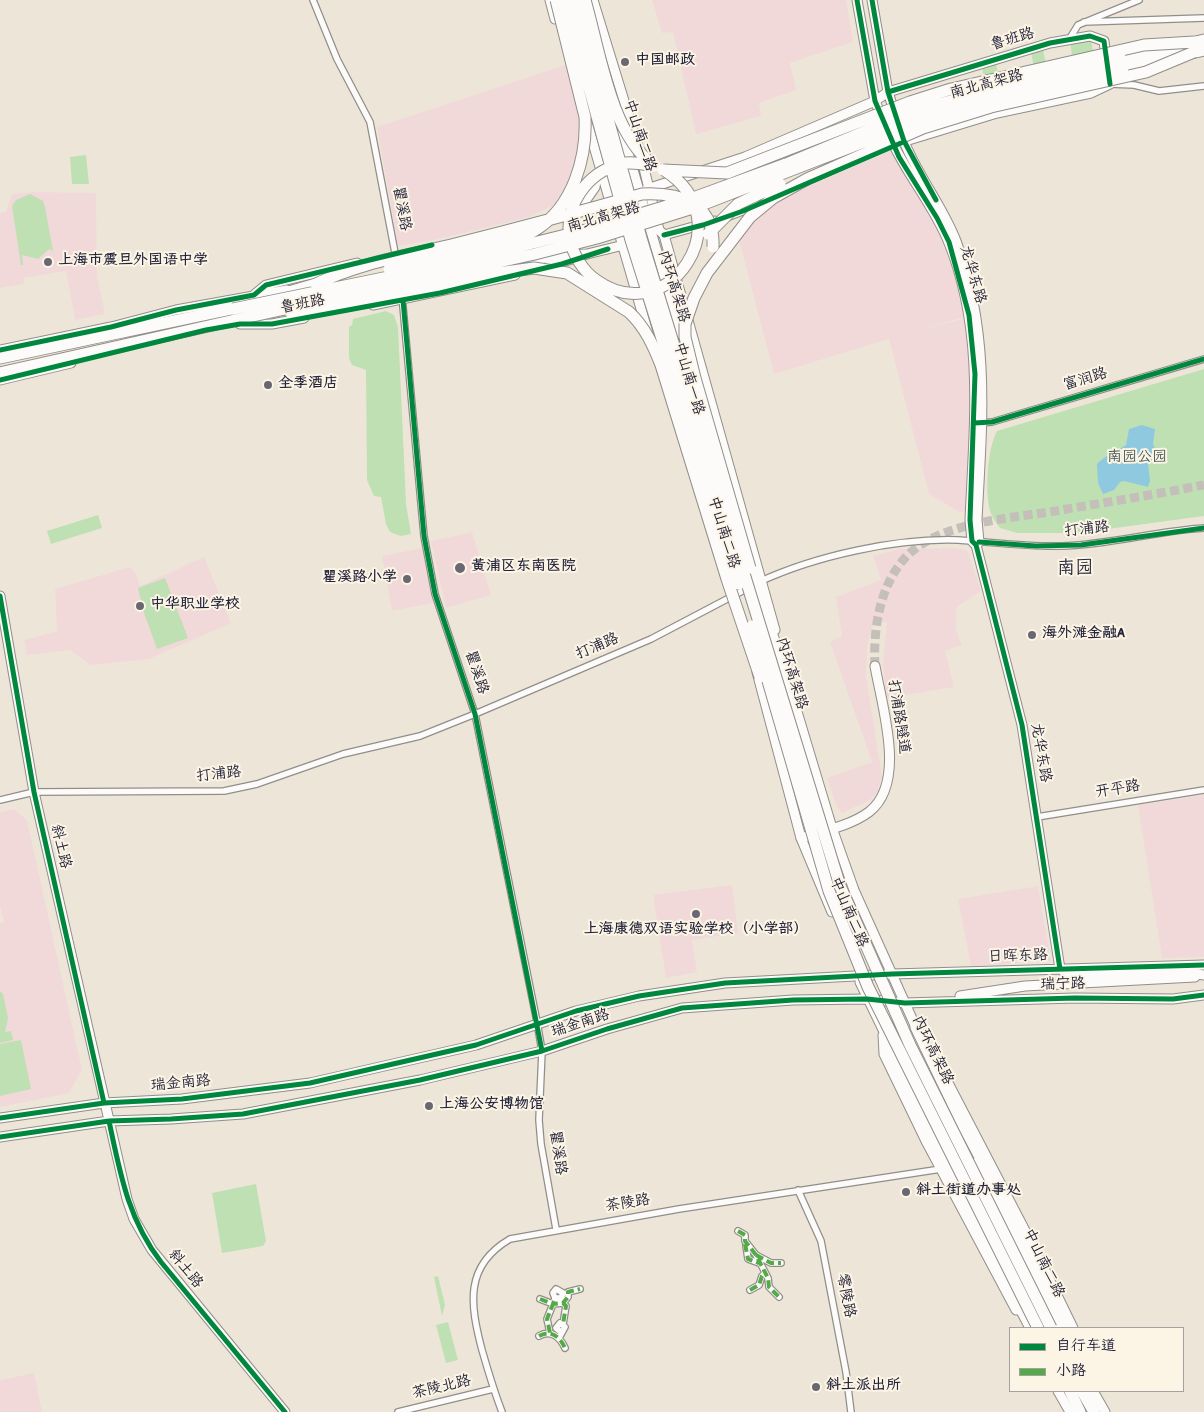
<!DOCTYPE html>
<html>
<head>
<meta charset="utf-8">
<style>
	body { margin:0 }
	#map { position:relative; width:1204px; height:1412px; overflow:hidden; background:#ede6d8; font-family:Dekko,"LXGW WenKai TC",sans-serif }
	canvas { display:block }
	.legend { position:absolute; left:1009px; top:1327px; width:175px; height:65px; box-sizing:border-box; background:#fcf5e5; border:1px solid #a5a1a1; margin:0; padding:6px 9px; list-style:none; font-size:15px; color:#22223b }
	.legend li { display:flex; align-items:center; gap:10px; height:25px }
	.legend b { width:25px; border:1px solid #a5a1a1 }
</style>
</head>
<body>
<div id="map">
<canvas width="1204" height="1412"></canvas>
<ul class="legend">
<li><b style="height:6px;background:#00873e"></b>自行车道</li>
<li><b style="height:6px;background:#53aa46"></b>小路</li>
</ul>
</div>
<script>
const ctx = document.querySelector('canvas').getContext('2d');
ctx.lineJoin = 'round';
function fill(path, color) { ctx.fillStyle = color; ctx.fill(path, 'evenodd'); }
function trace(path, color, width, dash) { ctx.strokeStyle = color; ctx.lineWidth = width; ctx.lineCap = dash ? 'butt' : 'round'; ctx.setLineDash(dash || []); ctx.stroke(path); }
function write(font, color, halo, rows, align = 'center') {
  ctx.font = font + ' Dekko,"LXGW WenKai TC",sans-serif'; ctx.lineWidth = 4; ctx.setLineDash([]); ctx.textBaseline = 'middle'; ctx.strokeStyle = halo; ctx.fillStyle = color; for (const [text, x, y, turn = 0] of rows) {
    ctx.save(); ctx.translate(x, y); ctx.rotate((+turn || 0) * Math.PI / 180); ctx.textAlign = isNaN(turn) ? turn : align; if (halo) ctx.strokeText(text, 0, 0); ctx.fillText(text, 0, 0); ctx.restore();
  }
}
fill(new Path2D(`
	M652,0H846L853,42L790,63L796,90L759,103L761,116L696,134L673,32L662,33Z
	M565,65L581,118V143L575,170L556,204L529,217L434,240L398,246L377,127Z
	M891,151L934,220L958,284L965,317L919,330L966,318L973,358L968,511L959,512L929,494L889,339L774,374L738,236L753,218L782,197Z
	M33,192L96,193L97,276L105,314L75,320L66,271L24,278V284L0,288V213L6,212L12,194Z
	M472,532L491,595L446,608L431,541Z
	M422,548L433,603L392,611L382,556Z
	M952,548L964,549L968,552L981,591L958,606L956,610V629L962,645L945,651L954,687L886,698L883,663L887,623L877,621L873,624L867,646L866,676L882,777L877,793L870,800L842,813L836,805L827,778L872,762L830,642L842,636L836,597L881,580L873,556L900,549Z
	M204,557L231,623L149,659L91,665L70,650L27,655L24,640L57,631L55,589L130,567L136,574L140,586Z
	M1204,795V957L1162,958L1138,805Z
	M14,809L27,820L82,1070L69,1093L0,1107V923L4,922L0,906V812Z
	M732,885L738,933L692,940L697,972L666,978L653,895Z
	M1038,886L1051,961L971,966L958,899Z
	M34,1373L42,1412H0V1380Z`), '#f1d9da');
fill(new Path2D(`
	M1091,40L1100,86L1077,91L1070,42Z
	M1043,49L1052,98L1040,99L1031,52Z
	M996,64L1005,108L990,112L982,67Z
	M86,155L89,184H72L70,157Z
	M30,194L43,201L45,207L53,251L49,249L38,259L22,255L23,265H21L12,206L16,200Z
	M386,311L394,315L398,327L406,504L411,534L401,536L390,532L386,524L381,497L374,496L367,480L366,370L352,365L349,358V327L352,325L353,319Z
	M1204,369V516L1078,533H1017L1000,528C996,523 992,517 990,511C985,491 987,450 997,431Z
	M98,515L102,528L51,544L47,531Z
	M165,578L188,638L157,649L143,610L138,588Z
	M0,991L3,994L8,1018L5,1032L11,1031L13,1040L0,1043Z
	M21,1040L31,1089L0,1096V1044Z
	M256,1184L266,1241L263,1246L222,1253L212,1193Z
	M438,1276L445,1305L442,1316L434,1277Z
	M448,1322L458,1360L446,1363L436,1325Z`), '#bfe0b2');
fill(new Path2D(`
	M1142,425L1155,429L1153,444L1157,453L1154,460L1148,464L1150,481L1148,487L1124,481L1120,482L1114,490L1103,494L1098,483L1097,464C1104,456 1117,451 1126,445L1129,429Z`), '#8ec9e0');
trace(new Path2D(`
	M875,666C873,628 880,581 910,553C945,521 1016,518 1061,510C1109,502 1157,494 1204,485`), '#c4bfb9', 9, [9, 4.5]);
const street = new Path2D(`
	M313,0L337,59L370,122L396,258
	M1084,22L1204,18
	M1070,38L1078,25L1139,0
	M1110,84L1134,85L1159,91L1204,86
	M402,296L424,536L435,594L475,714L537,1022L542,1051L539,1120L541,1144L556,1229
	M980,423L992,422L1204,359
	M759,582C815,556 896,538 958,540C992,542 1026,547 1061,546C1109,545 1156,531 1204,528
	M0,800L34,792L224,791L257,784L343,754L420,736L475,714L651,639L748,588
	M1037,817L1204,790
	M798,1190L821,1241L846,1372L851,1412
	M738,1231L745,1235V1241L756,1255L768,1278L769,1287L779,1297
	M746,1246L748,1259L759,1263
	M756,1255L771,1263H781
	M750,1290L759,1285L762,1276L765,1273
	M555,1298H561L563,1293L556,1289L553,1293L555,1298L553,1304L563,1303L568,1297V1292L580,1289
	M540,1299L553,1304L547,1319L550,1333
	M563,1303L566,1306L563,1324
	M539,1336C551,1329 560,1337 565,1348
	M559,1338L565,1327L560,1323L556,1328L561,1332
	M398,1412L493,1389
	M502,1412C494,1391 488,1371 482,1350C470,1304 464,1266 510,1239L679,1209L941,1169`);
const secondary = new Path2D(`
	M857,0L875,101L882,118
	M872,0L888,92L895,114
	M902,136C915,173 942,204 956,241C991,334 982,423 977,520L979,542L976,545
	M890,137C906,174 934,205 949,243C985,332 974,426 970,520L972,541L976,545L1022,725L1060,969
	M902,142L997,113L1091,93L1110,84L1109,81
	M647,189L745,157L875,101L888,92L1050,43L1090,36L1104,41L1106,58
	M727,216L766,201
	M664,235L715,221
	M0,596L34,792L127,1199L134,1219L152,1250L285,1412
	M801,838C823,831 850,826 869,812C907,783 882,707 875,666
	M1060,969L1071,976L1191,973L1204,975
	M960,996L1025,986L1195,977
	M0,1118L104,1103L182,1099L310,1083L476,1045L576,1011L639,996L725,983L892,974L1204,965
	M0,1137L109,1121L171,1119L243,1114L420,1080L542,1051L607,1029L682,1008L793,1000L867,999L905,1003L1075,998L1173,999L1204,995`);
const primary = new Path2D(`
	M550,0L555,19
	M593,0L637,143
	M587,122L648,333
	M621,129L682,337
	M642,160L659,230L664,235L775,630
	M577,213L595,187L597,174
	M501,268L558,255L587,254
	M544,268L587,254L628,244
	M254,295L266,285L357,263
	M373,305L515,275
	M240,324H272L304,318
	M0,350L111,327L176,310L287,290
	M0,380L71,363
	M748,564L780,655L832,828L854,890L918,1032
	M757,672L801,838L832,912
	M860,982L888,1040
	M883,1035L884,1054L927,1143L1016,1310
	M945,1077L1032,1244L1073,1328
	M977,1162L1059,1328
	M1058,1391L1070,1412
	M1093,1391L1105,1412`);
const highway = new Path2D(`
	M1121,59L1204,40
	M1123,68L1204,50
	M282,294L316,284
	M0,358L240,307
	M0,373L235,320
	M916,1027L965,1129L1012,1217L1065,1328
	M886,1036L898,1071L1031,1328
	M1070,1391L1080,1412
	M1082,1391L1094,1412`);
trace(street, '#918e8a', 8);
trace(secondary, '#918e8a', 11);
trace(primary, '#918e8a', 11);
trace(highway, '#918e8a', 13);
trace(street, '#fcfbf9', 5.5);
trace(secondary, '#fcfbf9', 9);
trace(primary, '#fcfbf9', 9);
trace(highway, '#fcfbf9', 11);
const highwayBridge = new Path2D(`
	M565,0L631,240L739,584
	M575,0L641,238L840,886L910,1045L1051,1328
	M585,0C600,51 610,132 653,165
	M654,166C643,164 631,161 620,164C587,173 564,205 570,239C573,255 583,271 596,280C668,332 744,220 664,170
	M663,170L727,173L910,102L951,89L1144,45L1194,42
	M708,234L738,204L780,184
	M389,269C418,262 447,256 475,249C496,244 519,241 537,229C573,206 587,158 585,117L556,0
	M316,284C359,263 405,256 451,245C515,229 579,212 642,194C679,192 715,203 713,247
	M233,309L432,268L594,228L693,198L786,164L912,112L961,98L1121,59
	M292,315L345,306L498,273L534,268L567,273L629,312C645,327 653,345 661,365L727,579L760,677
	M235,320L535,254L597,238L696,207L915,122L1009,95L1123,68
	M750,568L695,378L685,337V324L694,298L707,273L750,217L773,198L807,179L923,128L991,107L1146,72L1194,52
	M752,626L829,891L868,987L1038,1328`);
trace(highwayBridge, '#918e8a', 13, []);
trace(highwayBridge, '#fcfbf9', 11);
trace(new Path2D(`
	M738,1231L745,1235V1241L756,1255L768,1278L769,1287L779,1297
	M745,1244L748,1259L759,1263
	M756,1255L771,1263H781
	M750,1290L759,1285L762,1276L765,1273
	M540,1299L553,1304L547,1319L550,1333
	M554,1301L553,1304L563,1303L568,1297V1292L580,1289
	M563,1303L566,1306L563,1324
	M539,1336C551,1329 560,1337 565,1348`), '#53aa46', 4, [8, 4]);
trace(new Path2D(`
	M857,0L875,101L899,157L937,218L949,242L969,315L975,374L970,520L972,541L976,545L1022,725L1060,969
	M872,0L888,92L904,141L936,200
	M888,92L1050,43L1090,36L1104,41L1110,84
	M664,235L703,225L743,211L901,143
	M403,300L424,536L435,594L475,714L542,1051
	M0,350L111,327L176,310L254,295L266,285L432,245
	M0,380L206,330L240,324H272L440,293L562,264L608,249
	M974,423L992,422L1204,359
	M979,542L1036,546L1081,545L1204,528
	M0,596L34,792L104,1103
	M0,1118L104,1103L182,1099L310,1083L476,1045L576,1011L639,996L725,983L892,974L1204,965
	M109,1121C120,1173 128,1219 161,1262L285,1412
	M0,1137L109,1121L171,1119L243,1114L420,1080L542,1051L607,1029L682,1008L793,1000L867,999L905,1003L1075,998L1173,999L1204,995`), '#00873e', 5);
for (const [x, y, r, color] of [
	[625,62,5,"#696772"],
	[48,262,5,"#696772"],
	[268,385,5,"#696772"],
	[460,568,6,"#696772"],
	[407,579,5,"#696772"],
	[140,606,5,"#696772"],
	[1032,635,5,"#696772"],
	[696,914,5,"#696772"],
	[429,1106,5,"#696772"],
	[906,1192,5,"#696772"],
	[816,1387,5,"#696772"]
]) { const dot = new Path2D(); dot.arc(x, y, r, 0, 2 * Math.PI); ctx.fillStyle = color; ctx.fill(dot); trace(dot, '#fcf5e5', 2); }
write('15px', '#22223b', '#fcf5e5', [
	["鲁班路",1013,41,-17],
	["南北高架路",987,86,-15],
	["中山南二路",638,136,72],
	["瞿溪路",400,209,80],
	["南北高架路",604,219,-16],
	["龙华东路",971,275,74],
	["内环高架路",672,287,73],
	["鲁班路",303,306,-11],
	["中山南一路",687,379,74],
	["富润路",1086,381,-17],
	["打浦路",1087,531,-6],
	["中山南二路",722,533,73],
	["打浦路",598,648,-23],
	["瞿溪路",475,673,72],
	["内环高架路",790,674,73],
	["打浦路隧道",897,717,81],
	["龙华东路",1039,753,80],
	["打浦路",219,776,-6],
	["开平路",1118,791,-9],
	["斜土路",59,847,77],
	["中山南二路",847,913,67],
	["日晖东路",1018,958,-2],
	["瑞宁路",1063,986,-1],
	["瑞金南路",581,1025,-18],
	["内环高架路",931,1051,64],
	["瑞金南路",181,1085,-5],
	["瞿溪路",556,1153,82],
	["茶陵路",628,1205,-9],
	["中山南二路",1042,1264,64],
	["斜土路",184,1270,51],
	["零陵路",844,1296,79],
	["茶陵北路",442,1389,-13]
]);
write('bold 15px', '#22223b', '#fcf5e5', [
	["中国邮政",635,62],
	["上海市震旦外国语中学",58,262],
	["全季酒店",278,385],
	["黄浦区东南医院",471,568],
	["瞿溪路小学",397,579,"right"],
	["中华职业学校",150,606],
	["海外滩金融A",1042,635],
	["上海康德双语实验学校（小学部）",696,931,"center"],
	["上海公安博物馆",439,1106],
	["斜土街道办事处",916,1192],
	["斜土派出所",826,1387]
], 'left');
write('15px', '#465a55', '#fcf5e5', [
	["南园公园",1137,459]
]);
write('18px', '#22223b', '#fcf5e5', [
	["南园",1075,571]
]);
</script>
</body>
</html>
